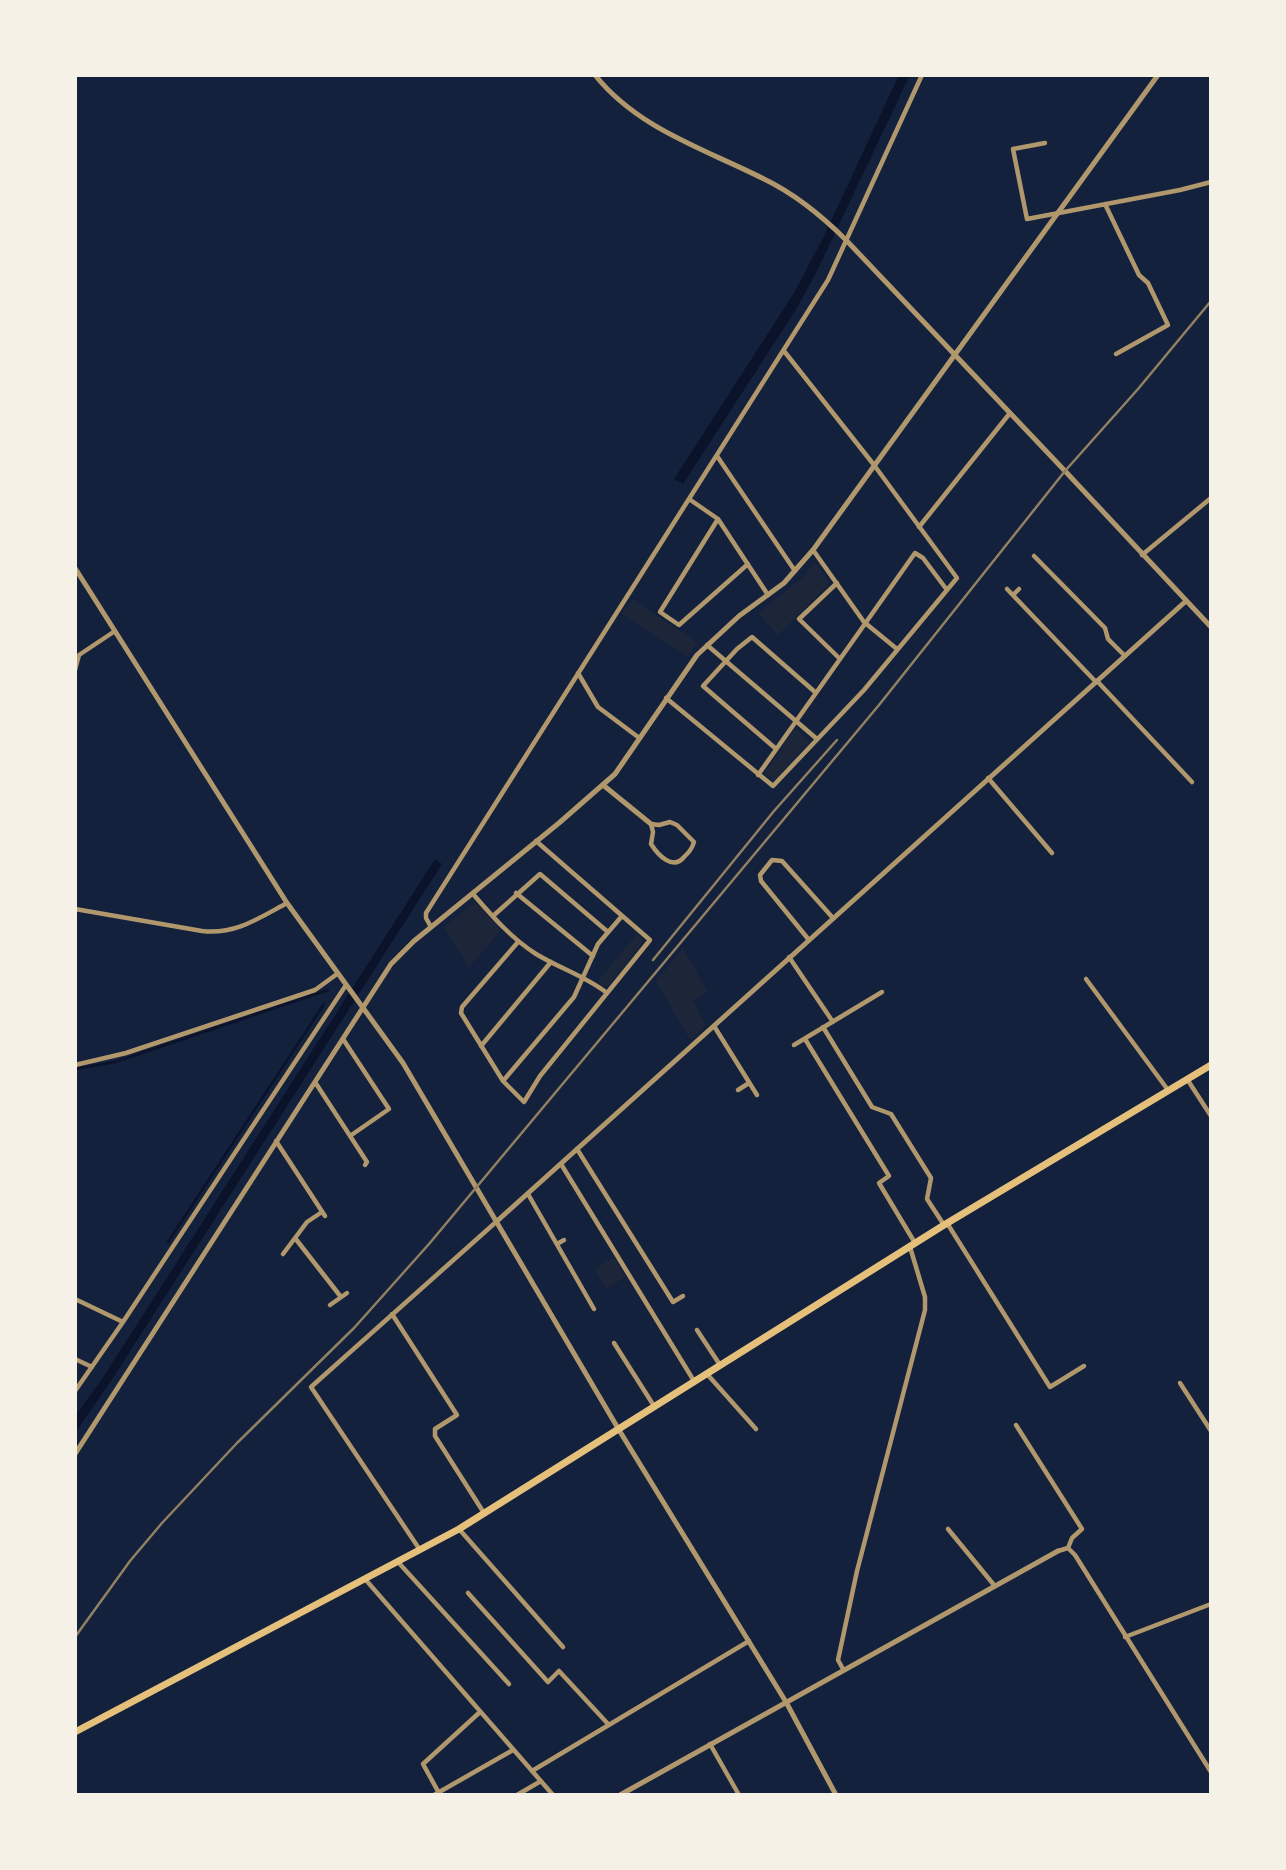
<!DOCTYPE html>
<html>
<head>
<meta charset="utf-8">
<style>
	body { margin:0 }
	#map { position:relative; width:1286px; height:1870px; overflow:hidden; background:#14213d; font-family:Helvetica,sans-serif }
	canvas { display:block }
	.frame { position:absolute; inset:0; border:77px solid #f6f1e7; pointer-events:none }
</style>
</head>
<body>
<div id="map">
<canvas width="1286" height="1870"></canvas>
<div class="frame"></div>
</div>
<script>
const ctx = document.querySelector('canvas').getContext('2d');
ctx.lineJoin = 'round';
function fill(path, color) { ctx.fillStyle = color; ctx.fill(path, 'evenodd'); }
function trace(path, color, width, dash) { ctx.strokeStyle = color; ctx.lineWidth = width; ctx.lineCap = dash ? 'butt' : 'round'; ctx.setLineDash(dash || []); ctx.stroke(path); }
fill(new Path2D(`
	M815,562L830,583L778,635L758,613L800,580Z
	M632,599L698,643L687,656L622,614Z
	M795,728L810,741L774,781L765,773Z
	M476,902L501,930L469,967L444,927Z
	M637,934L643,940L642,944L608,986L604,987L598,981Z
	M683,948L708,992L693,1001L706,1025L690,1040L656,981Z
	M614,1257L625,1277L606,1289L594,1269Z`), '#1d2539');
fill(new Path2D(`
	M899,75H910L815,275L795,311L683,484L674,479L794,293L823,238Z
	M435,859L442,864L111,1381L75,1433V1416L102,1379Z`), '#0b132b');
trace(new Path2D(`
	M75,1069L115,1062L328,990
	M168,1242L324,1004`), '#0b132b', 2.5);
trace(new Path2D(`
	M1045,143L1013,149L1027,219L1180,190L1211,182
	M1105,204L1139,275L1148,283L1168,325L1116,354
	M717,456L795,571
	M689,499L718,519L768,595
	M718,519L660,612L679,625L748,564
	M919,527L1010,413
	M813,550L864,622L897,649
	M1142,555L1211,498
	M1034,556L1105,628L1108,639L1125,656
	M837,583L799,619L839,658
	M1007,589L1096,682
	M1013,595L1019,589
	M707,645L817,739
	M75,670L79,655L115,631
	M578,673L598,707L638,737
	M1097,681L1192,782
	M666,698L773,786L864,690L957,578L874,465L784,351
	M775,748L703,686L737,649L752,637L815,692
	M758,775L915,553L923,558L947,590
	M988,778L1052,853
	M670,822L677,825L694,842C692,849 689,852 684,857C673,871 658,855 651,844L653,832L651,824L659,825Z
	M516,893L593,956
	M473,894C492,916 511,938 536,954C559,968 585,976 607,993
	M75,909L202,931C235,935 259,918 287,903
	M493,916L540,874L608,932
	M431,927L426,918V913L828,280L922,75
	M809,940L761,881L760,875L772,860L782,861L833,918
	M518,942L462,1007L461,1013L503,1081L524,1102L540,1076L650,940L536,841
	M789,957L833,1022
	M1086,979L1168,1090
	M714,1026L757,1095
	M823,1027L872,1107L891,1114L931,1178L927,1199L944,1225
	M343,1039L389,1109L350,1136
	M805,1039L889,1176L879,1183L915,1243
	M794,1045L882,992
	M481,1046L551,962
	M75,1065L126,1053L315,990L337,974
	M1187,1079L1211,1116
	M503,1081L574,997L598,944L622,916
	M315,1082L367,1162L365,1165
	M738,1090L749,1083
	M276,1141L325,1216
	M577,1149L673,1302L683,1296
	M561,1164L694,1381
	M528,1194L594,1309
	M947,1223L1050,1387L1084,1366
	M295,1238L341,1297
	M557,1244L564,1240
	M283,1254L307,1222L322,1212
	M75,1299L123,1322
	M330,1305L347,1293
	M392,1314L457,1415L435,1429V1436L484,1513
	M697,1330L720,1365
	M614,1343L654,1406
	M75,1359L92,1367
	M707,1374L756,1429
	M1180,1383L1211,1431
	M75,1391L123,1322L346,985
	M1016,1425L1082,1529L1072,1538L1068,1548
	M459,1529L563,1647
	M948,1529L994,1585
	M420,1550L311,1387L496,1222
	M1058,1551L1068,1548L1075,1555L1211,1772
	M398,1562L509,1684
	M365,1579L553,1795
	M468,1593L548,1682L559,1671L609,1725
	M1125,1637L1211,1604
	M843,1669L838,1660L857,1571L925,1310V1297L910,1247
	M710,1744L739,1795
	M532,1771L749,1641
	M434,1795L513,1750
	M440,1795L423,1764L480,1712
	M517,1795L541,1781`), '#b1986c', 4.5);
trace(new Path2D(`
	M595,75C638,129 705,149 764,179C795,194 822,216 846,240L1065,471L1211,627
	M75,568L287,903L403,1063L619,1430L786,1702L836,1795
	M603,785L651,824
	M496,1222L1186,601
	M75,1454L391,964L414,941L559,823L615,774L697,655L739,616L784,583L813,550L1158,75
	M620,1795L1058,1551`), '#b1986c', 5);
trace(new Path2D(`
	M75,1732L459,1529L944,1225L1211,1065`), '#e5c07b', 7);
trace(new Path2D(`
	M653,960L774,811L837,740
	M75,1637L130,1561L162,1523L237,1443L354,1328L429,1244L879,705L1065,471L1138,389L1211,301`), '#918062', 2.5);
</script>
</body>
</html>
